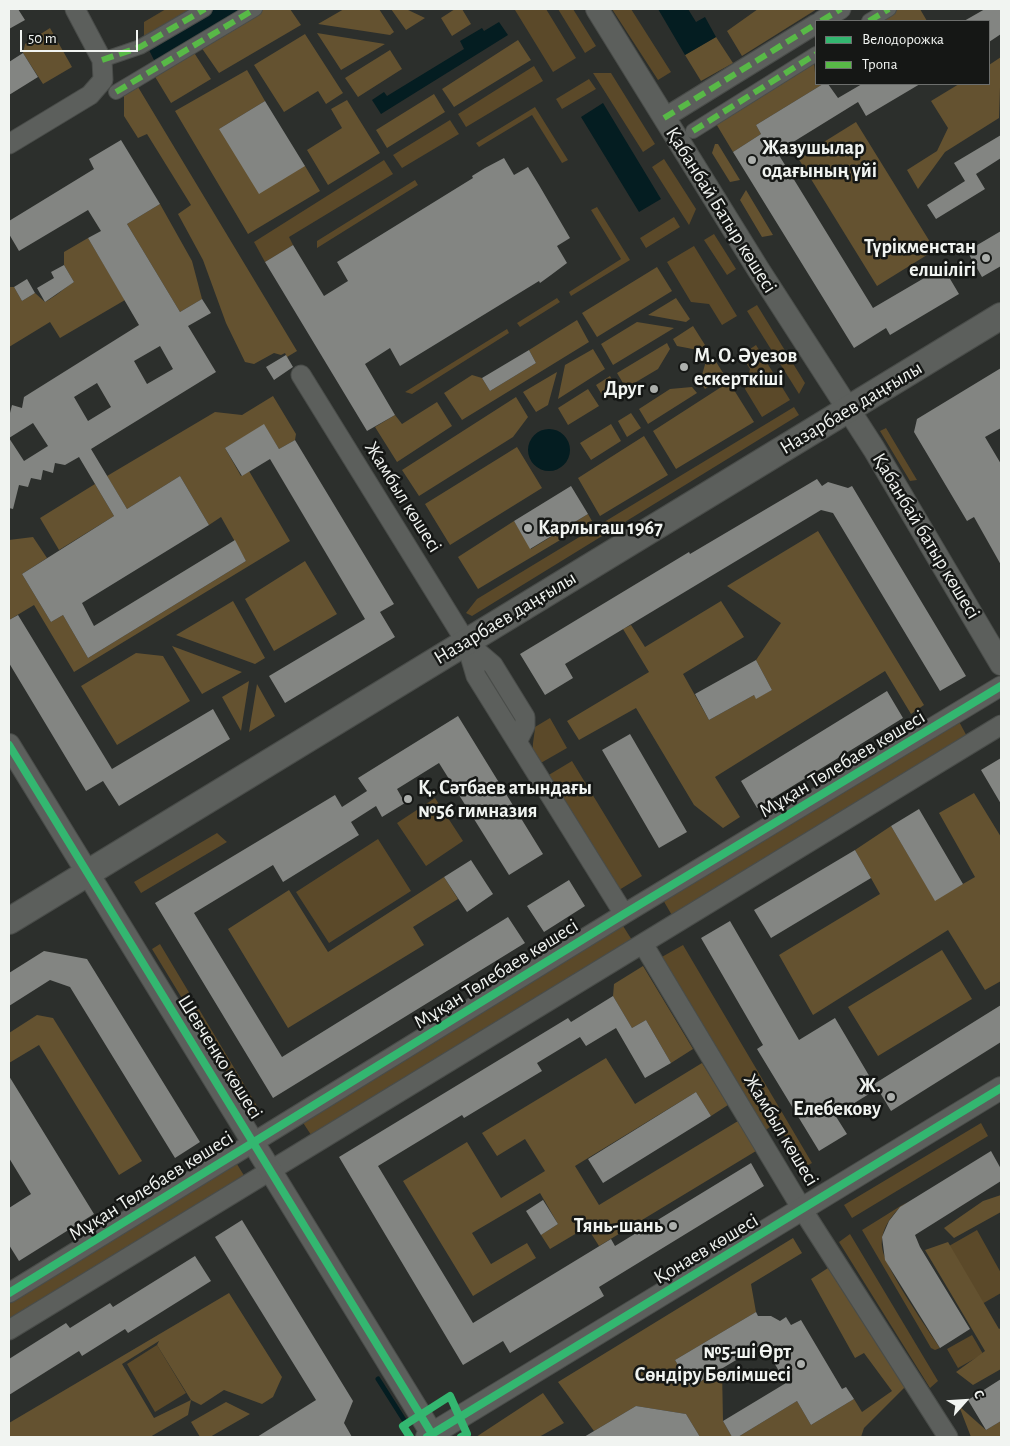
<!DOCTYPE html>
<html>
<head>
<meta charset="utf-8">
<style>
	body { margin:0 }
	#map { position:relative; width:1010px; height:1446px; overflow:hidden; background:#2c2f2c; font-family:"Alegreya Sans",sans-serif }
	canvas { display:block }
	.frame { position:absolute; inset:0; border:10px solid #f1f4f1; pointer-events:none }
	.legend { position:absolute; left:815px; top:20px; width:175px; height:65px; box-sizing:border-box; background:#151715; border:1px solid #6d6f6d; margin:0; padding:6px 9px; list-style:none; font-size:15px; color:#f1f4f1 }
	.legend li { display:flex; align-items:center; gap:10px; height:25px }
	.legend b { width:25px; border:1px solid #6d6f6d }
	.north { position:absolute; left:940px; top:1376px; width:50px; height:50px; -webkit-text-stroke:4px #151715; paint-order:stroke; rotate:64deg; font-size:14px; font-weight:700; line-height:20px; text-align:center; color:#f1f4f1 }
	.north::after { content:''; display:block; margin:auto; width:18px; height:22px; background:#f1f4f1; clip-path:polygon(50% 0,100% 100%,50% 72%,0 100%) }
	.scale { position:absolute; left:20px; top:30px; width:118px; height:22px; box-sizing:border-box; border:2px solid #f1f4f1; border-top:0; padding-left:6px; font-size:15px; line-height:18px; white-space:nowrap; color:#f1f4f1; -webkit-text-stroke:4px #151715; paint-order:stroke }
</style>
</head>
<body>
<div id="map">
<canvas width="1010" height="1446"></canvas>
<div class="frame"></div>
<ul class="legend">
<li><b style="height:6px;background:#33b770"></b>Велодорожка</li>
<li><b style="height:6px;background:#58b947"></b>Тропа</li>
</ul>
<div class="north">С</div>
<div class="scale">50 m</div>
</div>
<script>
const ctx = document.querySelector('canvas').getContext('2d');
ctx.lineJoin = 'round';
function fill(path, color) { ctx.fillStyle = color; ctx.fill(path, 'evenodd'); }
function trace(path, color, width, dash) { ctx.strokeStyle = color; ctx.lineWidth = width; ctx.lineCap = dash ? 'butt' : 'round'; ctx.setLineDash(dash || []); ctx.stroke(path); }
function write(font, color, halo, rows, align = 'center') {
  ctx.font = font + ' "Alegreya Sans",sans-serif'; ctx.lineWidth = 5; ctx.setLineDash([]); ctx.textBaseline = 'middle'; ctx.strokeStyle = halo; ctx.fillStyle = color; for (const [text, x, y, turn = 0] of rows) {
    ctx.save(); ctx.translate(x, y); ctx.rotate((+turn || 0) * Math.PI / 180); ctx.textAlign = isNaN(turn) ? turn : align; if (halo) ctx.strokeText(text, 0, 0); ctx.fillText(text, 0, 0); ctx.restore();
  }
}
fill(new Path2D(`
	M166,9H196L144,39V22Z
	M518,9H546L576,58L553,72L515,10Z
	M558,9H573L596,46L585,53Z
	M612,9H631L671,72L658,80Z
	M534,66L543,81L466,127L458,114Z
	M593,73H611L655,144L643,152Z
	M589,79L596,89L562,109L556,99Z
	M535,107L568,160L562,163L532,115L479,147L476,143Z
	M450,120L459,134L402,168L393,155Z
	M664,159L696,209L689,225L652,167Z
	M384,160L393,174L289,237L293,245L265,262L254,242Z
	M415,180L418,185L317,248V241Z
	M597,207L630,260L571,296L569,292L621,259L591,210Z
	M674,217L680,227L646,248L640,238Z
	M714,234L736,269L727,275L704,240Z
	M694,246L737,316L722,325L709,304L691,302L667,262Z
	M557,298L560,302L520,327L517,323Z
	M757,305L805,383L799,394L747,311Z
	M507,329L509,333L412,394L405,392Z
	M756,345L790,400L762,417L745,389L750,369L741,355Z
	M794,407L799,415L472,616L466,613L477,599Z
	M886,428L917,480L910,481L880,431Z
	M955,714L971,744L677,924L659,893Z
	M550,718L567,748L539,764C529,749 534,743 535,727Z
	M572,761L642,876L619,890L547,776Z
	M435,798L463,841L426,866L397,823Z
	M217,833L227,842L141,893L134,882Z
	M378,839L411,891L329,943L296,892Z
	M618,918L637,948L315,1141L298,1115Z
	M160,944L260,1111L253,1115L152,949Z
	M683,945L812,1163L803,1168L777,1123L762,1132L660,958Z
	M981,1123L988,1136L852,1218L844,1205Z
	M232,1156L248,1182L9,1330V1293Z
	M907,1202C893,1212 880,1229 882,1247C884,1267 927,1328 940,1348L935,1350L931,1348L862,1230Z
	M977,1230L1001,1273V1293L975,1308L942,1250Z
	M850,1234L938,1381L930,1388L839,1242Z
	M972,1335L983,1354L958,1368L947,1349Z
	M157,1345L186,1393L155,1412L127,1364Z`), '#5b4929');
fill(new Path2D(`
	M264,9H290L301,25L219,73L201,47Z
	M344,9H379L394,32L390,35L318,24Z
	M391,9H406L425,18L406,30Z
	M455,9H462L471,24L452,36L441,18Z
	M758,9H817L742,56L727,31Z
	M898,9H920L927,21H878Z
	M50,28L72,67L43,84L23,53L25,44Z
	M317,33L385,44L341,70Z
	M305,34L343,93L326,104L318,91L284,112L254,65Z
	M716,37L733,63L701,81L685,55Z
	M518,40L531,60L454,107L442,89Z
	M390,50L402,69L358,97L345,78Z
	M193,51L211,79L171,103L154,75Z
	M1001,57L999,118L945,152L918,189L907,170L937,151L948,128L931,101L959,84H989V65Z
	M814,61L816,84H823L756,125L761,134L733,152L715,122Z
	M247,70L265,101L219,129L305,166L320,191L248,234L175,111Z
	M138,87L297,351L287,357L285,353L281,355L274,353L254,364L245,362L226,323L203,260L178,214L191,205L147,134L138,138L124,116V96Z
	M434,94L445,112L387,148L376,130Z
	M347,100L380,153L328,185L307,150L342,128L331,109Z
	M856,122L935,250L877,286L798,158Z
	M715,144H718L740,180L730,182L712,153Z
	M746,190L773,235L762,237L740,200Z
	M160,204L192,261L202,299L180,312L127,224Z
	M88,238L125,300L60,338L50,322L9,347V287H14L22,301L35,293L45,302C56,296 63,289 74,282L64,265V252Z
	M657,267L672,291L597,337L582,313Z
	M676,298L690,319L686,322L648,315Z
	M577,320L589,342L462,420L444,393L472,375L482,378L490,391L536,363L529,350Z
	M637,322L674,328L613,365L601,344Z
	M693,326L705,345L698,350L677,346L673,339Z
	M667,343L670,349L658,369L626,388L617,373Z
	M593,349L605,369L558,399L565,365Z
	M713,357L725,376L705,389L700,382L706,361Z
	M557,372L548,405L536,412L523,392Z
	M610,376L619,392L605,400L596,385Z
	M729,382L754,422L676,469L653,431Z
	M692,387L697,393L648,424L639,409L670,389Z
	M588,389L599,406L568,425L558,408Z
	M273,396L296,434L295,440L279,449L264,425L225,448L241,476L249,471L290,541L74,672L34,605L9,620V540L33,537L47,558L22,574L51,622L63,615L88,658L246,561L221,517L209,525L180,476L127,509L107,476L215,412L242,415Z
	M516,397L528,417L513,437L419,496L402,470Z
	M437,402L452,426L397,462L375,427L395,415L402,424Z
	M631,413L641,428L627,437L618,421Z
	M611,424L621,441L591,460L580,443Z
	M644,436L668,475L600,516L578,478Z
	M517,447L542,488L450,545L425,504Z
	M95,484L114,516L59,550L40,518Z
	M588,514L592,521L478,589L458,557L514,521L531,549Z
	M818,531L924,705L911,714L885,671L715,777L740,817L723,828L694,805L636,708L579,740L567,721L649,672L623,629L631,625L645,647L721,601L744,637L683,674L709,720L754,695L756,698L772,690L756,660L781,623L727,586Z
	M305,561L337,614L274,651L245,599Z
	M233,601L265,658L255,664L176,635Z
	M172,646L242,672L202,694Z
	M136,653L163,656L190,701L117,745L81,686Z
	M249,681L241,731L222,697Z
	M257,684L275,716L249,732Z
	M974,793L1001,837V981L985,990L948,930L813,1015L779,955L880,894L855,850L891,826L935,900L975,877L939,813Z
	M444,877L458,899L413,927L424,945L288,1028L228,929L289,890L328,952Z
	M942,950L972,999L878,1056L848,1007Z
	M643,966L693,1049L671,1063L646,1020L632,1028L613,996L614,984Z
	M37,1015L53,1018L142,1161L119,1175L39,1045L9,1063V1033Z
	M606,1058L635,1104L702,1063L728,1105L711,1116L696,1092L575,1166L599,1205L738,1121L756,1151L599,1246L587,1227L550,1249L541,1235L558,1224L540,1193L472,1233L491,1264L527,1243L536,1258L473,1296L403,1181L467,1142L501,1198L545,1171L525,1139L497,1156L482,1133Z
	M1001,1195V1212L954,1238L944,1228L983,1201Z
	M793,1238L802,1253L751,1284L756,1312L675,1360L691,1387L722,1369L723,1421L732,1437H700L686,1414L636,1406L594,1431L558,1382Z
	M948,1242L999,1329L1001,1328V1369L973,1385L956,1372L985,1351L925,1250Z
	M828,1268L905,1387L864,1428L861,1437H738L797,1401L811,1425L854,1399L862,1412L892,1391L864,1353L855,1358L811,1279Z
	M229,1293L282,1377L273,1397L262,1404L224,1390L201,1405L191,1400L188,1415L150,1437H9V1423ZM159,1341L157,1345L191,1400L154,1418L122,1364Z
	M543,1393L564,1423L539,1437H476Z
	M226,1402L250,1414L210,1437H200L191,1422Z
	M959,1406L986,1430L1001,1421V1437H971Z`), '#645230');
fill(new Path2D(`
	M215,9H244L155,62L148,48Z
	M658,9H688L696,22L705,17L716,37L685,55Z
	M499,22L508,35L381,114L372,100L384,92L387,96L464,49L460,41L482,28L484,31Z
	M603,103L661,199L639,212L581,117Z
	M528 450a21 21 0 1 1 42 0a21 21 0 1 1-42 0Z`), '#041d21');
trace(new Path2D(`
	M378,1379L404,1420`), '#041d21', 5);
fill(new Path2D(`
	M9,9H18L25,20L9,29Z
	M985,9H1001V34L989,42V21H964Z
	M23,53L38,77L9,95V62Z
	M823,84H828L838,98L862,84H920L866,116L858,102L777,152L873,308L943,267L959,294L890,335L886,328L854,348L733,152L761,134L756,125Z
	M265,101L305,166L259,194L219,129Z
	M1001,135V158L976,174L985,189L936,219L927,205L965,181L954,163Z
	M121,140L160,204L127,224L180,312L202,299L211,313L188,326L216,372L91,449L127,509L180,476L209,525L82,603L94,626L235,540L246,561L88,658L63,615L51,622L22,574L114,516L79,457L65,465L55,463L53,473L43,470L41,480L31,478L28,487L19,485L13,509L9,508V417L12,405L22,408L24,397L139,325L88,238L101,231L88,210L19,251L9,234V221L94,169L89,159ZM160,346L173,369L147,384L134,361ZM97,383L111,407L88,421L74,397ZM33,423L48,446L24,461L9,438Z
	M504,158L514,175L528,167L539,185L570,238L557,246L567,263L551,275L540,283L539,281L400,366L390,348L365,364L395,415L367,431L265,262L293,245L324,296L348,281L337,262L473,178L472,176L485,168Z
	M1001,231V266L982,277L967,251Z
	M64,265L74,282L45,302L37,288L54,278L51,272Z
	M27,279L35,293L22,301L14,287Z
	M529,350L536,363L490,391L482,378Z
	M286,355L293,367L274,380L266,367Z
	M1001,368V428L985,437L1001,464V565L974,517L967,521L914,432L917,419Z
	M264,424L279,449L295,440L394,604L380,612L395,637L285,703L269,676L365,619L270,459L242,476L225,448Z
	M817,479L822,486L828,482L848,488L852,486L966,676L940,691L833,513L821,510L565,664L573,678L545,695L520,654L689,552L690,554Z
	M571,486L588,514L530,549L514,521Z
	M18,615L112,769L213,709L230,739L119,806L103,781L86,791L9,663V620Z
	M756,660L772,690L756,699L754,695L709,720L695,694Z
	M887,691L903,718L757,808L741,781Z
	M458,716L543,854L509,875L439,763L397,789L405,803L382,817L376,806L351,822L359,835L283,882L273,865L194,913L282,1057L508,917L525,943L273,1098L155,903L335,795L342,807L367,791L358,778Z
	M630,734L687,832L659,848L602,750Z
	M1001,758V804L981,770Z
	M919,809L963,884L935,901L891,826Z
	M855,850L871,878L771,938L754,910Z
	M471,860L493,894L467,912L444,877Z
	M569,880L585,906L544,932L527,906Z
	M730,921L799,1040L835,1018L874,1084L1001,1005V1042L891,1111L876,1086L877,1089L835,1115L847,1134L819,1151L757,1049L763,1045L701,938Z
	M44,951L87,959L200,1142L175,1158L70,987L50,980L9,1006V973Z
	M613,996L632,1028L646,1020L671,1063L645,1078L616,1028L586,1046L580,1037L537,1063L542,1071L464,1118L462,1115L378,1166L473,1323L611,1239L615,1246L751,1163L764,1186L599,1287L604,1296L510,1353L503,1341L463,1365L339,1157L568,1018L571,1022Z
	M9,1076L94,1214L19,1261L9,1245V1208L31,1194L9,1158Z
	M696,1092L711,1116L603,1183L588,1159Z
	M991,1151L1001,1169V1181L915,1235L920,1247L970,1329L940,1348L885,1260L882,1237L889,1221L900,1207Z
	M543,1200L558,1224L541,1235L526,1211Z
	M242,1220L353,1401L344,1423L352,1437H257L316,1400L215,1237Z
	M195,1256L211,1281L128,1333L125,1329L82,1356L79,1351L9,1395V1359L66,1323L70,1328L110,1303L113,1307Z
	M756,1312L758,1316H771L780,1321L786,1317L791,1325L801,1320L842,1389L846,1387L854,1399L811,1425L797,1401L738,1437H732L723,1421L786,1383L763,1344L691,1387L675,1360Z
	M1001,1379V1421L986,1430L968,1400Z
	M636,1406L686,1414L700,1437H584Z`), '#838582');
const pedestrian = new Path2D(`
	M869,21L889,9
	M102,60L140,47L205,9
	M116,92L255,9
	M693,131L816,54`);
const minor = new Path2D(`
	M821,21L841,9
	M664,118L816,24
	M9,144L90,95L103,80L102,60L75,9
	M301,375L466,642L476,676L624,914
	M466,642L493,665L525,717V726L517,742
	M643,944L802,1209L948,1437
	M9,1293L624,914L1001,686
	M9,1330C338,1126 672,929 1001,725`);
const tertiary = new Path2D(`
	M597,9L758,269L874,449L1001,664
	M9,745L434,1437
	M427,1437L1001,1088`);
const secondary = new Path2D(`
	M9,921L1001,316`);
trace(pedestrian, '#494c49', 16);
trace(minor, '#494c49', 21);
trace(tertiary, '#494c49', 24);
trace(secondary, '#494c49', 28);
trace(pedestrian, '#5c5f5c', 14);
trace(minor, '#5c5f5c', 19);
trace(tertiary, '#5c5f5c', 22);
trace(secondary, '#5c5f5c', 26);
trace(new Path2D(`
	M821,21L841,9
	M869,21L889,9
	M102,60L140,47L205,9
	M116,92L255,9
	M664,118L816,24
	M693,131L816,54`), '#58b947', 6, [12, 6]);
trace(new Path2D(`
	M9,745L432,1434
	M9,1293L624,914L1001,686
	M410,1437L403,1426L450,1396L467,1434L461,1437
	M427,1437L1001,1088`), '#33b770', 8);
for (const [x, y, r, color] of [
	[752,160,5,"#acafac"],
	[986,258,5,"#acafac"],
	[684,367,5,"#acafac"],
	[654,389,5,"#acafac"],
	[528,528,5,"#acafac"],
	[408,799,5,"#acafac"],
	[891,1097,5,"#acafac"],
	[673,1226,5,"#acafac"],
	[801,1364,5,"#acafac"]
]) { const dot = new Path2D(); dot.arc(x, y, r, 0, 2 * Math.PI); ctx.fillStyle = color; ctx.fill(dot); trace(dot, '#151715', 2); }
write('bold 20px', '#f1f4f1', '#151715', [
	["Жазушылар",762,148,"left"],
	["одағының үйі",762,171,"left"],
	["Түрікменстан",976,247],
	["елшілігі",976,270],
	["М. О. Әуезов",694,356,"left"],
	["ескерткіші",694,379,"left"],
	["Друг",644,389],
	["Карлыгаш 1967",538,528,"left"],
	["Қ. Сәтбаев атындағы",418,788,"left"],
	["№56 гимназия",418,811,"left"],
	["Ж.",881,1086],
	["Елебекову",881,1109],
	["Тянь-шань",663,1226],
	["№5-ші Өрт",791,1352],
	["Сөндіру Бөлімшесі",791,1375]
], 'right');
write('20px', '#f1f4f1', '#151715', [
	["Қабанбай Батыр көшесі",721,210,58],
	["Назарбаев даңғылы",851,408,-31],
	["Жамбыл көшесі",403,497,58],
	["Қабанбай батыр көшесі",926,536,59],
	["Назарбаев даңғылы",505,618,-31],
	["Мұқан Төлебаев көшесі",842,764,-31],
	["Мұқан Төлебаев көшесі",496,974,-32],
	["Шевченко көшесі",220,1057,58],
	["Жамбыл көшесі",781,1130,59],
	["Мұқан Төлебаев көшесі",151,1186,-32],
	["Қонаев көшесі",706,1249,-31]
]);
</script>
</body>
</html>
